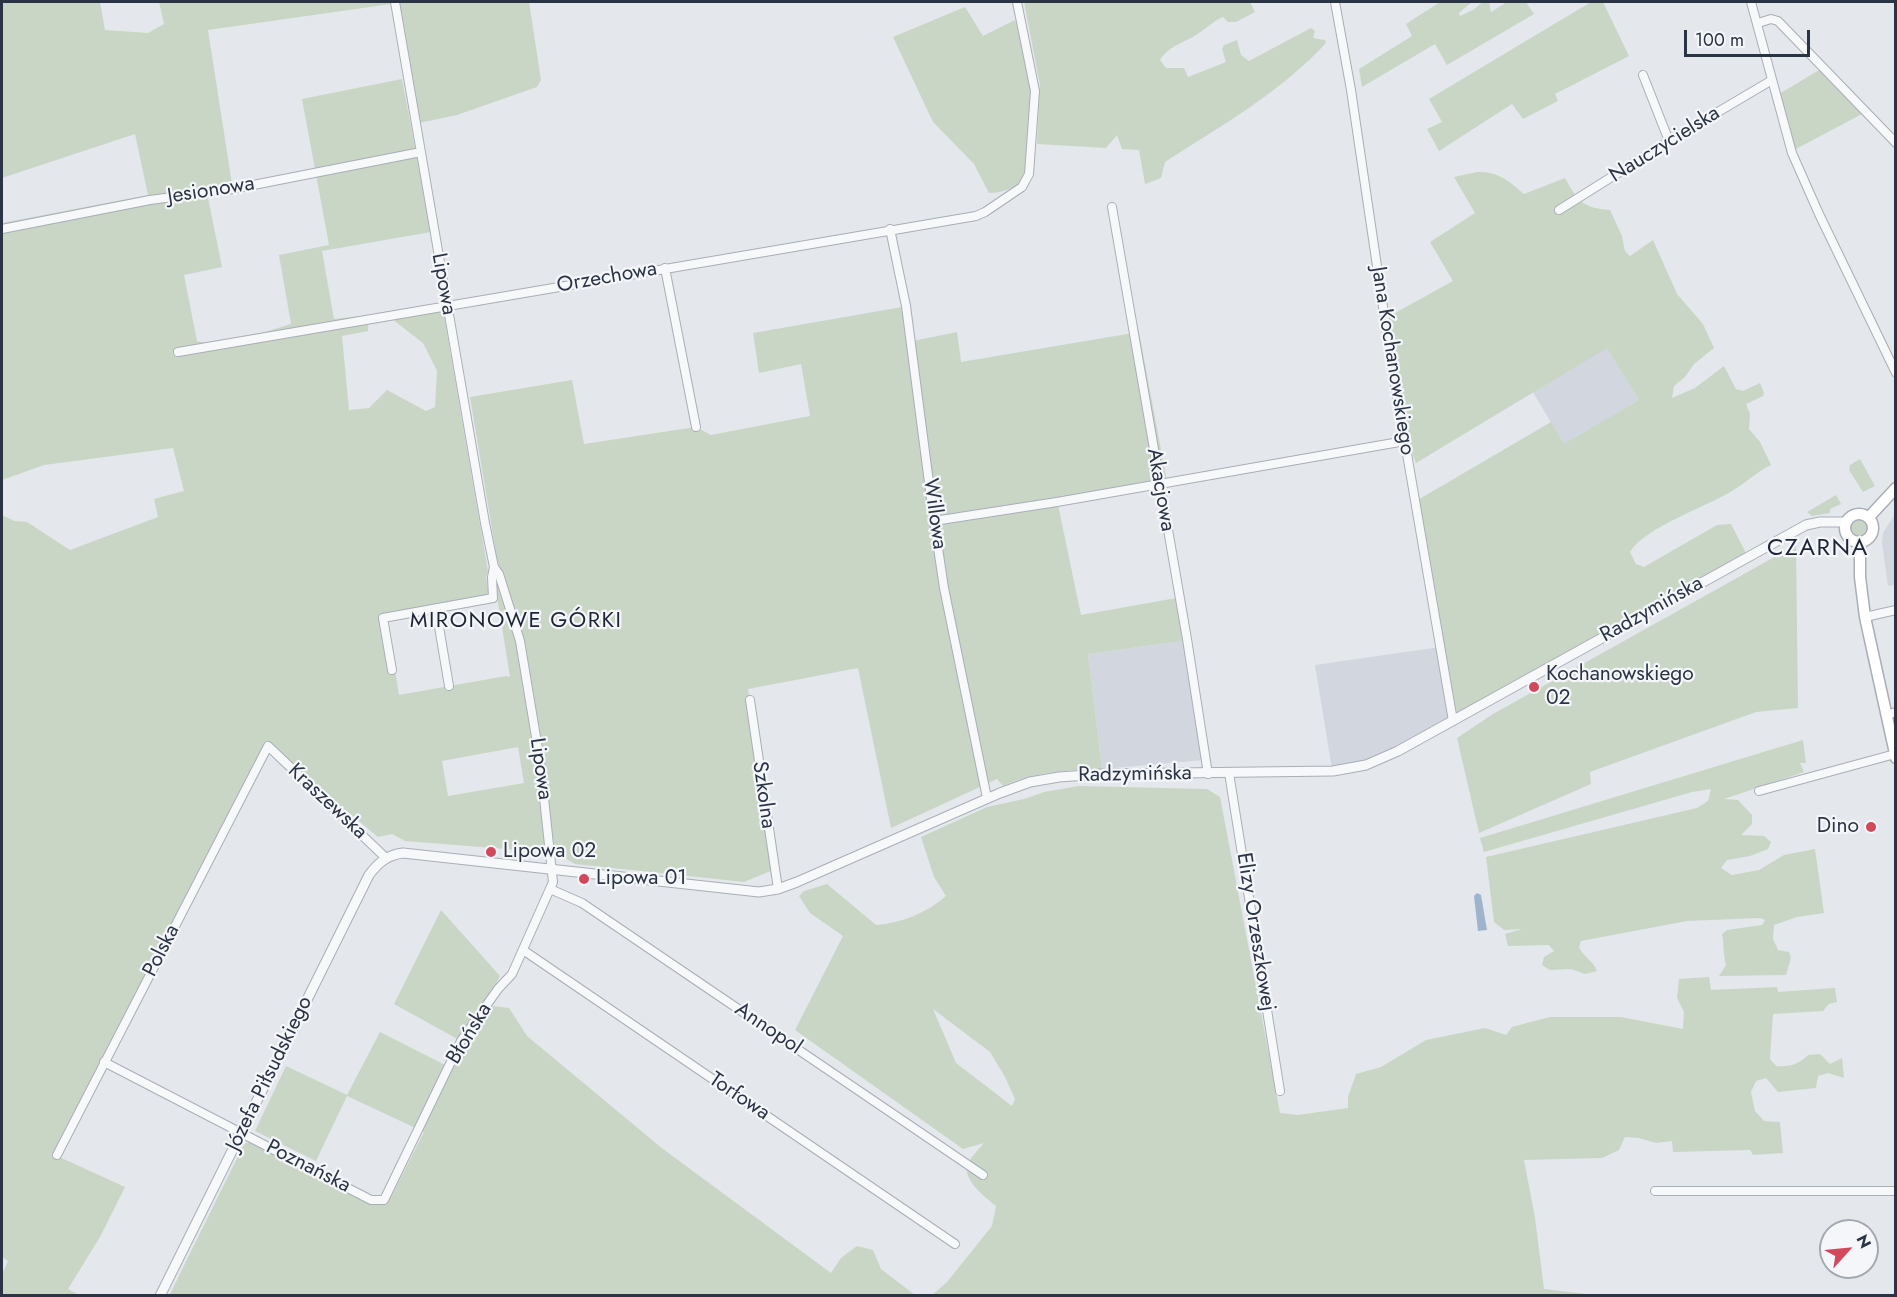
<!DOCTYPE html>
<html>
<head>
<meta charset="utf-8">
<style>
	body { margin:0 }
	#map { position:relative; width:1897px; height:1297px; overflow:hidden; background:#e4e7ec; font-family:Jost,sans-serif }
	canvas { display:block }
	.frame { position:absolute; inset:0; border:3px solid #2b3445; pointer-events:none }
	.north { position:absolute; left:1819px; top:1219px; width:60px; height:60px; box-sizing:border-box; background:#f4f6f9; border:2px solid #a4a8b1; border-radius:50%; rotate:63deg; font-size:16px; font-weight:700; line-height:24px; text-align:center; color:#2b3445 }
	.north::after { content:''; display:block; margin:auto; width:21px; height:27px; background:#d1495b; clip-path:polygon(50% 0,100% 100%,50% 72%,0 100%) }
	.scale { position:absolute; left:1684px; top:30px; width:126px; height:27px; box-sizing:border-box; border:3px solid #2b3445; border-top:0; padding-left:8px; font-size:18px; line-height:21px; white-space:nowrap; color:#2b3445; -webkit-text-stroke:4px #f4f6f9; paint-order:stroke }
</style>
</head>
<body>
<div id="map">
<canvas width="1897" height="1297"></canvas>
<div class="frame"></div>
<div class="north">N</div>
<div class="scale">100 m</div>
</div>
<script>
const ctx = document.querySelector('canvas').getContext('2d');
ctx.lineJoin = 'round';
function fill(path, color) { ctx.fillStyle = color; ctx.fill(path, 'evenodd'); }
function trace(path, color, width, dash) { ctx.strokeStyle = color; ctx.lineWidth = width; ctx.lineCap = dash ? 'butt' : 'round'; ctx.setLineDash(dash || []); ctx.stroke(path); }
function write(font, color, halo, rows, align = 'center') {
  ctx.font = font + ' Jost,sans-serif'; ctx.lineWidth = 4.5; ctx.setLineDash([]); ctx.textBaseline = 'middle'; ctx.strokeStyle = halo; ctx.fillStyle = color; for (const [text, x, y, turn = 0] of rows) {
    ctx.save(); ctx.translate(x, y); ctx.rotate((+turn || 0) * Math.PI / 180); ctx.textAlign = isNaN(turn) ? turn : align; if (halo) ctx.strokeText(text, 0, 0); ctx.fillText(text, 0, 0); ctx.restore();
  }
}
fill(new Path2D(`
	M1607,347L1639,400L1564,445L1533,392Z
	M1895,514V585L1888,586L1882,543L1883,533Z
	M1189,640L1204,760L1102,769L1088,654Z
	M1440,647L1452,719L1377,764L1332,769L1315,665Z`), '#d2d6de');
fill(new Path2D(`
	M2,2H100L105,30L148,33L164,24L159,2H391V4L208,30L232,184L206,188L222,267L184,275L197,341L219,346L291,324L279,255L329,245L302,99L402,79L431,232L322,251L334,319L369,315L368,331L342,336L349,410L369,408L387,390L426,411L435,407L437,371L423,343L392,319L443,310L488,571L486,577L489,596L386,614L399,695L506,676L510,677L495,584L499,582C528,666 534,756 547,844L544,852L405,841L392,834L378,837L268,746L57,1156L125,1187L100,1237L68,1289L79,1295H2V1274L8,1261L2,1257V515L14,521L27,522L70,550L158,517L154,499L184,491L173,448L44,465L2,480V223L148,195L135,134L2,178ZM518,747L524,783L448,796L442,761Z
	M398,2H529L541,80L537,87L457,115L419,123Z
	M1024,2H1250L1255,12L1236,22H1228L1223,17C1214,21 1208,27 1199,33C1186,42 1168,46 1160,60L1166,68H1184L1188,77L1226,62L1222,49L1224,45L1237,40L1241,55L1249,61L1311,28L1315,31L1313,38L1325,40L1326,43C1281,92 1221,126 1165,162L1161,178L1145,184L1139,150L1122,149L1117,135L1106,148L1037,144L1040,85Z
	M1440,2H1472L1459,13L1460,16L1473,10L1483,2H1489L1491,12L1504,4V2H1526L1534,14L1447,65L1435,44L1362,87L1359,69L1412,36L1406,24Z
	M1591,2H1603L1629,56L1555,94L1558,101L1523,119L1512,104L1439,151L1427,129L1442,122L1429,99Z
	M965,7L983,36L1015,20L1034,85L1029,173C1021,187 1004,193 989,193L974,164L933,122L893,37Z
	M1821,69L1862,114L1794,150L1779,94Z
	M1477,172C1499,172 1508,180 1524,194L1565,178C1578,201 1582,208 1610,210L1622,236L1625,251L1630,256L1653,240L1677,294L1703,324L1714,348L1694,364L1685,377L1674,386L1672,398L1695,388L1724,366L1736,389L1743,391L1760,383L1764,393L1763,396L1746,404L1750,414L1749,429L1760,442L1771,465C1756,472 1746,483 1732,491C1706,507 1645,527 1630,552L1636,564L1644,567L1717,525L1731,524L1748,557L1452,719L1416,501L1551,422L1564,444L1639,400L1607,348L1416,463L1405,435L1386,318L1453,281L1430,242L1475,213L1454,177Z
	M902,307L908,342L957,332L961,362L1139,332L1167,482L1057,500L1081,615L1182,597L1189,640L1088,654L1102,769C1068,770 1033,772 1003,786L997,779L891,828L858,668L748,689L773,870L744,882L575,864L555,852L533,691L515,609L497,559L470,397L572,380L584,444L696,427L711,435L810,416L801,364L759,373L753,333Z
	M1860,459L1875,486L1863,492L1849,470L1850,465Z
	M1836,495L1841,504L1830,509V513L1812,516L1807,512Z
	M1850 528a9 9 0 1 1 18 0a9 9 0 1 1-18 0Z
	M1796,545L1798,708L1756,712L1590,772L1591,784L1479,833L1457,738L1493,714Z
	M1803,740L1806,763H1800L1804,772L1724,799L1738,800L1752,815V824L1741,835L1764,836L1771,842L1768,849L1750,856L1727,860L1721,868L1732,875L1759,870L1784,855L1815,849L1824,913L1797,917L1774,925L1773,939L1778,950L1789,952L1791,958L1786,975L1719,976L1726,965C1723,953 1724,946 1722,934L1727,930L1762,925L1765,920L1760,918L1687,921L1581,941L1579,947C1583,957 1594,961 1597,971L1585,974L1571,969L1550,970L1542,965L1544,957L1554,951L1549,945L1508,946L1505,934L1522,929L1504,930L1494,922L1486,857L1697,808L1708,801L1711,789L1692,792L1484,852L1480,838Z
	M1079,786L1207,789L1220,797L1280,1113L1298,1115L1348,1108V1097L1356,1074L1381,1067L1426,1040L1485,1028L1506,1035L1512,1027L1550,1017H1621L1683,1029L1684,1012L1677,998L1679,979L1709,977L1711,990L1777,987L1778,992L1835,988L1837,1002L1829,1004L1823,1011L1773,1014L1770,1059L1776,1066C1789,1067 1798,1065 1808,1055L1820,1054L1830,1064L1842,1058L1844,1078L1828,1073L1818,1076L1816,1088L1778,1092L1766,1078L1756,1081L1751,1092L1755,1111L1764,1121L1780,1122L1783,1153L1753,1155L1750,1150L1673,1152L1672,1141L1656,1143L1639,1138L1625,1137L1619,1150L1602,1158L1524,1160L1535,1218L1544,1289L1595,1295L931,1296L947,1282L992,1226L996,1206C985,1197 961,1179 968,1163C972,1156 979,1149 984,1143L963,1149L795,1030L843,936L810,913L799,896L804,891L827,884L876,925C901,923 927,913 946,896L934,877L921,837L987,807L1024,799L1044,792ZM933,1009L990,1052L1005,1077L1015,1099L1012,1106L956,1063Z
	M441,910L500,976L474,1026L493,1006L509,1008L527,1036L663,1149L831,1273L841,1258L857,1246L873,1250L881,1269L915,1295L169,1296L244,1144L251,1141L373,1203L382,1205L390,1199L424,1132L347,1096L316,1161L255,1131L286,1066L347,1095L380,1032L449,1067L461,1041L394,1004Z`), '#c9d6c5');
fill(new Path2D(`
	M1477,893L1481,895L1487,930L1478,931L1474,896Z`), '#9fb4cc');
const minor = new Path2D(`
	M1335,2L1351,90L1391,361L1453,721
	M1751,2L1792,153L1819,214L1896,373
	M1758,23L1771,19L1778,21L1896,143
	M1643,75L1669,141
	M1112,207L1187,639L1208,774
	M1559,210L1669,141L1772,80
	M2,229L150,200L233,189L421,152
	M890,229L906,306L934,521L944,588L987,798
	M665,268L696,427
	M178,352L976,216L985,212L1022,187L1029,174L1035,91L1017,2
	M934,521L1057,502L1405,441
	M436,609L449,686
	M1865,617L1896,610
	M392,670L383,618L493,598L492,577L494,567
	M750,700L778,889
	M1886,715L1896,712
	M1229,773L1280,1091
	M1759,791L1895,754
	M550,889L582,903L983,1175
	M523,950L955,1244
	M104,1062L371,1200H384L461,1041L498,989L512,974L553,882L540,761L520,641L499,574L494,567L485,523L395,2
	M57,1155L268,746L386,858
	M1655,1191H1896`);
const tertiary = new Path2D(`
	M160,1296L369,875C378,863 387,855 403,853L759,892L778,889L797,882L1000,793L1030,782L1059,777L1102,774L1333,771L1366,765L1398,751L1806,525L1820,522H1846`);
const secondary = new Path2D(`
	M1845 528a14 14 0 1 1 28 0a14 14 0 1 1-28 0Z
	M1869,517L1896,488
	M1860,542V577L1865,617L1896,758`);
trace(minor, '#a9aeb7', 10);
trace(tertiary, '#a9aeb7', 11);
trace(secondary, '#a9aeb7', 13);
trace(minor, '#f7f8fa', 8);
trace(tertiary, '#f7f8fa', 9);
trace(secondary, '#fff', 10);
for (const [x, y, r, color] of [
	[1534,687,6,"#d1495b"],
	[1871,827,6,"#d1495b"],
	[491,852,6,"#d1495b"],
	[584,879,6,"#d1495b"]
]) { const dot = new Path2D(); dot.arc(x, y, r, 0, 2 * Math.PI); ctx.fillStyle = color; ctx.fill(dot); trace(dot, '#f4f6f9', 2); }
write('21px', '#2b3445', '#f4f6f9', [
	["Nauczycielska",1665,145,-32],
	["Jesionowa",211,191,-9],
	["Orzechowa",607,278,-10],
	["Lipowa",443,284,80],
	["Jana Kochanowskiego",1392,361,81],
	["Akacjowa",1160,490,80],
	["Willowa",934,514,82],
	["Radzymińska",1652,610,-29],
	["Lipowa",540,769,82],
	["Radzymińska",1135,775,-1],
	["Szkolna",763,795,82],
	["Kraszewska",327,802,43],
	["Elizy Orzeszkowej",1255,932,81],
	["Polska",162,951,-63],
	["Annopol",768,1029,34],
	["Błońska",470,1034,-59],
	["Józefa Piłsudskiego",270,1074,-64],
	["Torfowa",739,1097,34],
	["Poznańska",308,1167,27]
]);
write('21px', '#2b3445', '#f4f6f9', [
	["Kochanowskiego",1546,675],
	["02",1546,699],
	["Dino",1859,827,"right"],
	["Lipowa 02",503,852],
	["Lipowa 01",596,879]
], 'left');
ctx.letterSpacing = '1.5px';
write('22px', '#1d2536', '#f4f6f9', [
	["MIRONOWE GÓRKI",516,622]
]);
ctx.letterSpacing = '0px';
ctx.letterSpacing = '1.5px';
write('24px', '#1d2536', '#f4f6f9', [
	["CZARNA",1818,549]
]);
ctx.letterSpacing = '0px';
</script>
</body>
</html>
